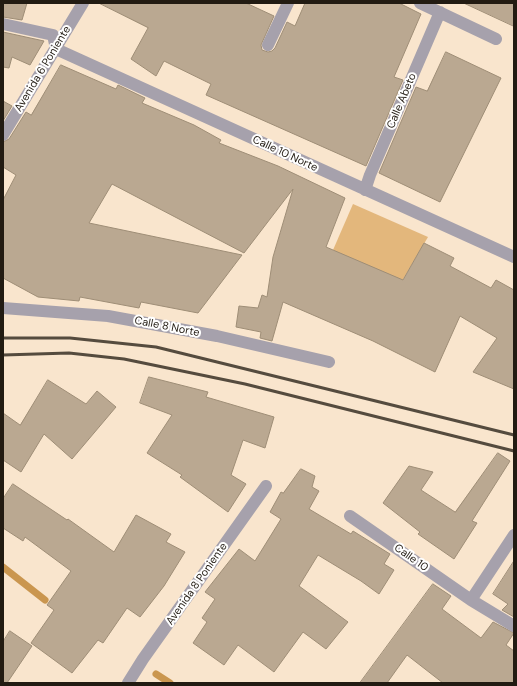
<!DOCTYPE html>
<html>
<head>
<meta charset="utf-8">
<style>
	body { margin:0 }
	#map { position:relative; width:517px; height:686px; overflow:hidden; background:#f9e5cd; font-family:"DM Sans",sans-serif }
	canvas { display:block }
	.frame { position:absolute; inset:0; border:4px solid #221b12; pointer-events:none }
</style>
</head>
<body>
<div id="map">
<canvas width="517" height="686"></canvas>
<div class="frame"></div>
</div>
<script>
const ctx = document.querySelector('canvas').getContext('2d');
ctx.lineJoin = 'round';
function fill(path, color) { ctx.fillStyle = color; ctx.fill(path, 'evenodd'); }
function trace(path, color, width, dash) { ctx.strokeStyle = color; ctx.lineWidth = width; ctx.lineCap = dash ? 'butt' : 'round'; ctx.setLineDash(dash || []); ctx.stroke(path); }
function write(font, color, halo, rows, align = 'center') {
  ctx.font = font + ' "DM Sans",sans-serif'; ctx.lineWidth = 4; ctx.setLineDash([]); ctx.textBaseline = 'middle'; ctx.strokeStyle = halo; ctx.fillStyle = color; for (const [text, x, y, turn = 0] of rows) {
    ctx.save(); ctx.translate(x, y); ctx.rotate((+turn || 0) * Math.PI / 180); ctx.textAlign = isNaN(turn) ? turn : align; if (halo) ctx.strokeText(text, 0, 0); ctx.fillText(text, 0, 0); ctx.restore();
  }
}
fill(new Path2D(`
	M353,204L428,237L394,295L333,250Z`), '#e3b77c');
trace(new Path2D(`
	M3,567L45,600
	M156,674L170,683`), '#ca964f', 7);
const building = new Path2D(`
	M3,3H27L22,20L3,17Z
	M99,3H246L274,16L261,45L262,50L268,52L272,51L275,48L287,22L295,26L305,3H399L421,14L394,77L403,80L366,166L206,95L211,84L164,61L156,76L131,59L148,28Z
	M464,3H514V26Z
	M3,32L44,41L30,65L12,57L9,68L3,67Z
	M446,52L501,78L440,202L379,173L416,87L427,91Z
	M61,65L116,89L118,85L145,98L142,103L194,125L221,140L219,143L278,166L345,198L326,247L403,280L424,243L454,258L450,266L491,288L496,280L514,290V389L473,372L497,338L460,316L435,372L373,341L283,302L272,341L260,338L261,332L236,327L239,306L258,308L262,295L267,297L273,257L293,189L244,253L112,184L89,223L242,255L198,313L141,302L139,308L80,297L79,301L38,297L3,278V200L16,175L3,167V142L9,139L26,112L31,115Z
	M3,101L12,106L3,121Z
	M149,377L208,392L206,397L274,417L265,448L243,440L231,475L246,484L228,512L180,477L182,475L147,453L172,415L140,403Z
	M48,380L86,404L97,391L116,407L72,459L44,434L21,472L3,460V413L20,425Z
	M498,453L510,461L472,521L477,523L454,559L418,534L420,532L383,503L409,466L433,472L421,490L455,512Z
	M301,469L315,476L312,487L319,491L309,509L351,534L353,531L390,554L384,564L394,570L379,594L361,581L318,555L299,586L348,622L326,649L303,632L274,672L238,645L224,665L193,643L207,622L202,618L215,599L205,592L239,549L255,561L281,519L270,512L281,492L283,493Z
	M13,484L67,520L68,519L114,552L136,515L171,534L166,542L185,552L164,586L140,617L127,608L103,643L98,640L72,673L31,643L54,610L47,605L71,571L25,537L23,541L3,528V499Z
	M514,561V617L502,610L508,604L493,594Z
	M433,584L451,596L442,609L481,638L493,622L514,633L506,645L514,651V683H443L407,655L387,683H360Z
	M10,631L32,646L7,683H3V642Z`);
fill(building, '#baa891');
trace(building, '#9e8d76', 1);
trace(new Path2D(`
	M420,3L496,39
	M3,24L53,35L56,49L514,257
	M268,45L288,3
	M3,135L83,3
	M365,190L370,175L440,12
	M3,308L108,316L217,336L329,362
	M350,516L471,600L514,626
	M471,600L514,535
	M128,683L143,659L266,486`), '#a6a1ac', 12);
trace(new Path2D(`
	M3,338H70L156,347L514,435
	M3,355L69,353L124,359L245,384L514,451`), '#554b3e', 3);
write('11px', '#221b12', '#fff', [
	["Avenida 6 Poniente",43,69,-59],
	["Calle Abeto",402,101,-67],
	["Calle 10 Norte",285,154,25],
	["Calle 8 Norte",167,327,11],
	["Calle 10",411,558,35],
	["Avenida 8 Poniente",197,584,-55]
]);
</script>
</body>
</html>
